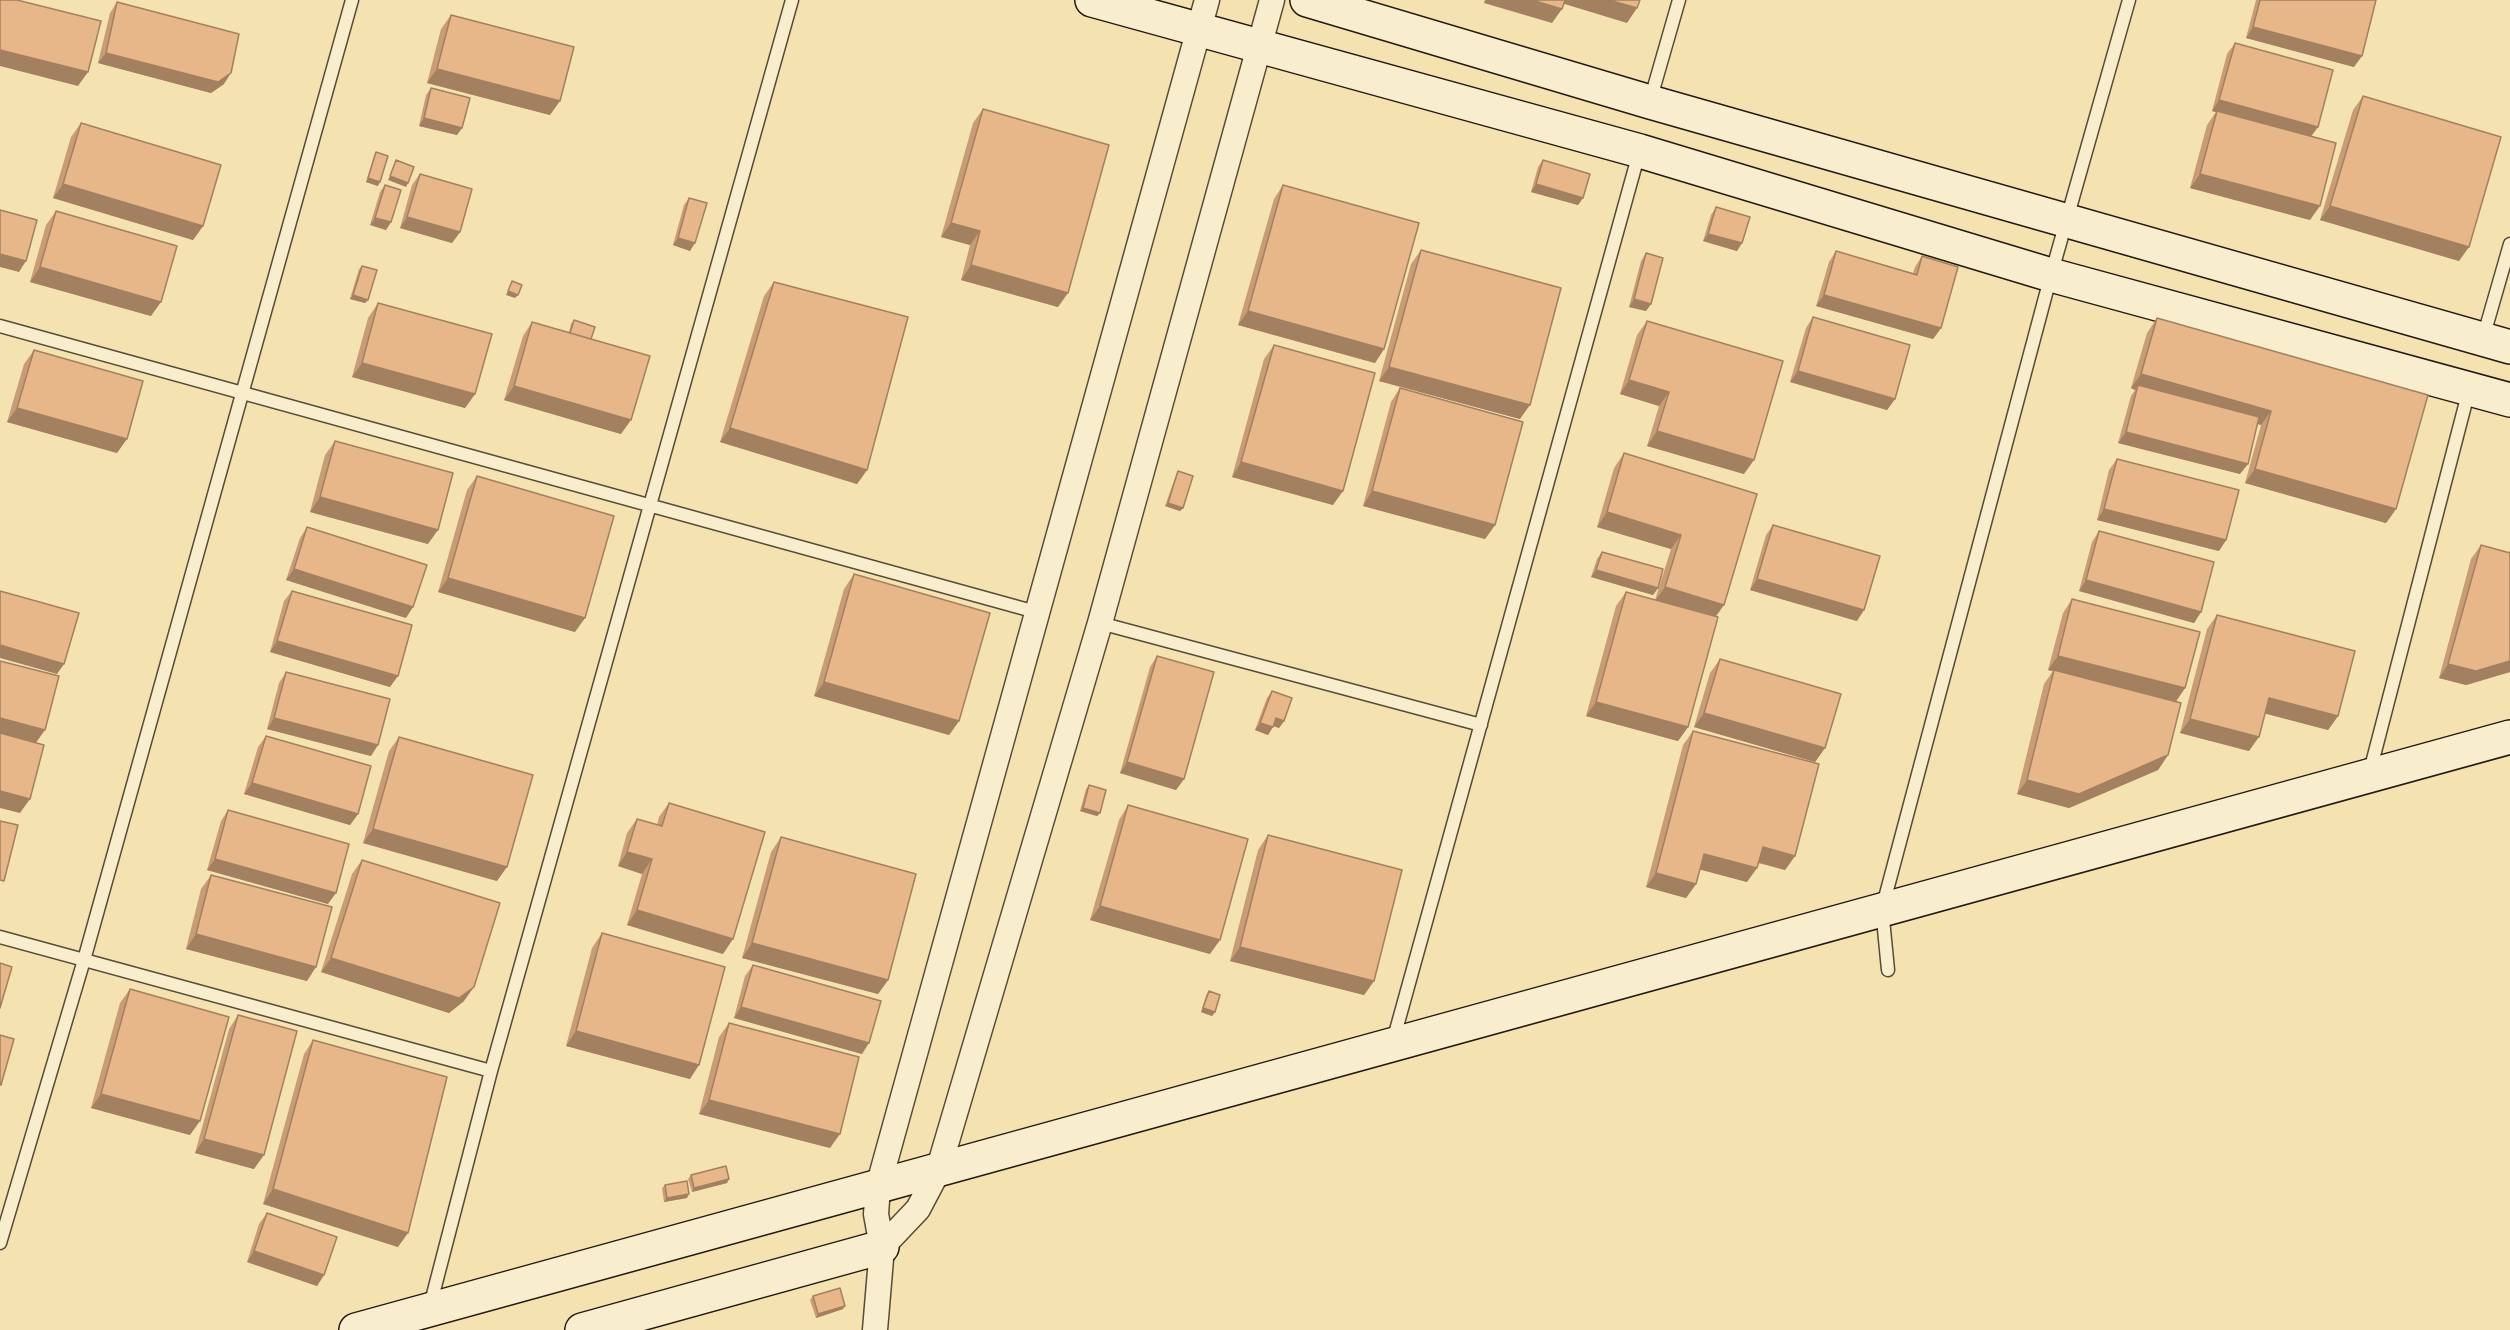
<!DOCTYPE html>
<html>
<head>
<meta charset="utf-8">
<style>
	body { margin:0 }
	canvas { display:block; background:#f4e3b0 }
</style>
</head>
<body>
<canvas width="2510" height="1330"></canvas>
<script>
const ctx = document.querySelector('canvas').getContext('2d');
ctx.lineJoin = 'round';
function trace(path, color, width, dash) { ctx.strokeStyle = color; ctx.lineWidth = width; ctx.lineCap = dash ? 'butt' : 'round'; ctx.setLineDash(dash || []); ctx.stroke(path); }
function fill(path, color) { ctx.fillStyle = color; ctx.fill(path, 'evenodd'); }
const lane = new Path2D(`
	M1650,101L1679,0
	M0,326L1036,612
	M2483,338L2510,244
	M1100,623L1481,725
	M2370,771L2469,390
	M0,937L491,1071
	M1888,970L1882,909L2051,275L2129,0
	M1393,1041L1639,153
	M0,1243L84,960L352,0
	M430,1306L491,1071L792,0`);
const street = new Path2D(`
	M882,1247L918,1209L938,1171L1100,623L1272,0
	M875,1330L882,1247L876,1214L878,1187L1207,0`);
const secondary = new Path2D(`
	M1092,0L1640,151L2051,275L2510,400
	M1307,0L1650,102L2510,347
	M356,1330L2510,737
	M582,1330L882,1247`);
trace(lane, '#574c38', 15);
trace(street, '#574c38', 27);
trace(secondary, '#231910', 36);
trace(lane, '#f8edcc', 12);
trace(street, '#f8edcc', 24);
trace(secondary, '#f8edcc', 33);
fill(new Path2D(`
	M2256,0H2376L2354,67L2246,38Z
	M117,2L224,84L211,93L98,63L110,13Z
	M451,15L550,115L427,83L441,29Z
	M2235,43L2311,136L2310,220L2190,188L2207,125L2216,112L2212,111L2227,54Z
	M431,88L462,128L457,135L419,126L426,95Z
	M2363,96L2459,261L2320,220L2353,110Z
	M983,109L1058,307L961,280L970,245L941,237L973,123Z
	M81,123L203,226L193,240L53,198L71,137Z
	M376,152L378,186L366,182L374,156Z
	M1543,160L1583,198L1578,205L1531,192L1538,167Z
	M420,174L460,232L452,243L400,228L412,185Z
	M385,185L391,222L386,230L370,225L380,192Z
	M1283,185L1384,349L1375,363L1238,325L1274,199Z
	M689,198L690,251L673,245L684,205Z
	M1716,207L1742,243L1737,251L1703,241L1711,215Z
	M56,211L151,316L30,282L46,225Z
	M1421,250L1520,419L1379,381L1411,264Z
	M1836,251L1913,273L1915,267L1922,256L1941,328L1933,339L1816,306L1829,262Z
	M1646,253L1651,304L1646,311L1629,307L1641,261Z
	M362,266L368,300L365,303L350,299L359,269Z
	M774,282L867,470L857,484L720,442L764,296Z
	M378,303L475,394L465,408L352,377L368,318Z
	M1813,317L1895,399L1887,410L1790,382L1806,328Z
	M2157,318L2396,509L2386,523L2245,483L2261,425L2258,424L2240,474L2118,443L2131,396L2135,390L2131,388L2147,333Z
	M574,320L591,339L621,434L504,400L523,336L532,322L569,332L571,324Z
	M1647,321L1744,474L1647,446L1659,406L1620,394L1637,335Z
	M1274,345L1333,505L1232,477L1264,359Z
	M34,350L117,453L7,422L24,364Z
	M1400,388L1495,525L1485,539L1363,506L1391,402Z
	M335,441L428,544L310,512L325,455Z
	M1624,453L1757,494L1716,616L1688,727L1678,741L1586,716L1616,606L1626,592L1655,600L1671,549L1597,527L1614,468Z
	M2117,459L2226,540L2219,551L2097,520L2109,470Z
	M1178,471L1183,508L1180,511L1165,506L1176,475Z
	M477,476L575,632L438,592L467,490Z
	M1773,525L1857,621L1750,590L1766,535Z
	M307,527L406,618L286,580L300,538Z
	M2099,531L2201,612L2194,623L2079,591L2092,542Z
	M2481,545L2509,552L2510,550V672L2466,685L2439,678L2471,559Z
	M1602,552L1658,588L1653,595L1591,577L1597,559Z
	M854,574L959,721L949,735L814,696L844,589Z
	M292,591L390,687L270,652L284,601Z
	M2072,599L2185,688L2176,701L2168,755L2158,770L2069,808L2017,794L2044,684L2053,671L2048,670L2063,613Z
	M2217,615L2338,716L2328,730L2265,713L2249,751L2180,733L2207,629Z
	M1157,656L1184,779L1176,790L1120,773L1150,667Z
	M1720,659L1825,748L1815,762L1694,727L1710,673Z
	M286,672L371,756L267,729L279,683Z
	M1272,691L1284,721L1279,728L1273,726L1268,735L1255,730L1267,698Z
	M1693,731L1795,856L1785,870L1758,863L1747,882L1700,869L1696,884L1686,898L1646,887L1683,745Z
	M266,736L358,814L350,825L244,794L258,747Z
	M399,737L497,881L363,843L389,751Z
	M1089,785L1100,813L1097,816L1080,811L1086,789Z
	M669,803L723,954L627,925L642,874L618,866L627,833L637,819L657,825L659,817Z
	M1128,805L1210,954L1090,920L1119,820Z
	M228,810L328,904L207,870L221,821Z
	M1268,835L1374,981L1364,995L1230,961L1258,850Z
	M781,837L888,980L878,994L742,958L771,852Z
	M362,860L464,1001L449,1013L321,972L352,874Z
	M211,875L307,981L186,949L201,889Z
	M602,933L690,1079L566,1046L592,948Z
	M753,965L862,1054L734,1018L745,976Z
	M130,989L190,1135L91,1108L120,1003Z
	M1209,991L1215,1012L1212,1016L1201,1012L1206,995Z
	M238,1015L254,1169L195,1153L229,1029Z
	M729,1023L830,1148L699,1114L719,1037Z
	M313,1040L398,1247L263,1204L304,1054Z
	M691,1175L729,1179L727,1183L692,1192L688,1179Z
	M665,1185L687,1198L664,1202L662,1188Z
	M267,1213L324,1275L317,1286L247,1262L259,1224Z
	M813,1296L845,1306L843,1309L816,1318L810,1300Z`), '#c89d76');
fill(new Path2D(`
	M1485,0H1532L1562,9L1552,23L1484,3Z
	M1560,0H1609L1637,8L1627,23L1558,2Z
	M2253,27L2362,56L2354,67L2246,38Z
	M0,50L88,72L78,86L0,66Z
	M106,53L231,73L224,84L211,93L98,63Z
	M437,69L560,101L550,115L427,83Z
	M2219,100L2318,127L2310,138L2212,111Z
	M424,118L462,128L457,135L419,126Z
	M2200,174L2320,206L2310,220L2190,188Z
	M390,176L408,183L406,187L388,180Z
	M368,178L380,182L378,186L366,182Z
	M63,184L203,226L193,240L53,198Z
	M1536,184L1583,198L1578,205L1531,192Z
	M2330,206L2469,247L2459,261L2320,220Z
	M407,217L460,232L452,243L400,228Z
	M375,218L391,222L386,230L370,225Z
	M951,223L980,231L970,245L941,237Z
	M1708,234L1742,243L1737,251L1703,241Z
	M678,238L695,243L690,251L673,245Z
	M0,254L26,261L19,272L0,267Z
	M971,265L1068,293L1058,307L961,280Z
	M40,267L161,302L151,316L30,282Z
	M508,291L518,295L515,298L506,295Z
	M353,295L368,300L365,303L350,299Z
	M1824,295L1941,328L1933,339L1816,306Z
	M1634,299L1651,304L1646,311L1629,307Z
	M1248,311L1384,349L1375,363L1238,325Z
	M362,363L475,394L465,408L352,377Z
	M1389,367L1530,405L1520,419L1379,381Z
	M1798,371L1895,399L1887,410L1790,382Z
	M2141,374L2271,411L2261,425L2137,390L2138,385L2135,390L2131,388Z
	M1629,380L1669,392L1659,406L1620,394Z
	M514,386L631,420L621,434L504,400Z
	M17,408L127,439L117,453L7,422Z
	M730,428L867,470L857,484L720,442Z
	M1657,431L1754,460L1744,474L1647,446Z
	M2126,432L2248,464L2240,474L2118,443Z
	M1241,462L1343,491L1333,505L1232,477Z
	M2255,469L2396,509L2386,523L2245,483Z
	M1372,491L1495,525L1485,539L1363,506Z
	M320,497L438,530L428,544L310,512Z
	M1168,503L1183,508L1180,511L1165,506Z
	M2104,509L2226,540L2219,551L2097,520Z
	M1607,512L1681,535L1671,549L1597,527Z
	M294,569L413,607L406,618L286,580Z
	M1596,570L1658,588L1653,595L1591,577Z
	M448,578L585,618L575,632L438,592Z
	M1757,579L1864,610L1857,621L1750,590Z
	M2086,580L2201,612L2194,623L2079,591Z
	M1665,587L1724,605L1714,619L1655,601Z
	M277,641L398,676L390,687L270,652Z
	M0,645L64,664L57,674L0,658Z
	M2058,656L2185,688L2175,703L2048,670Z
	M2510,661V672L2466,685L2439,678L2448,664Z
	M824,682L959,721L949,735L814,696Z
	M2269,698L2338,716L2328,730L2259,712Z
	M1596,702L1688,727L1678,741L1586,716Z
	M1704,713L1825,748L1815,762L1694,727Z
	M0,718L45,730L35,744L0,735Z
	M274,718L378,745L371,756L267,729Z
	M1276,718L1284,721L1279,728L1271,725Z
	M2190,719L2259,737L2249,751L2180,733Z
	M1260,723L1273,727L1268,735L1255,730Z
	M2168,755L2158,770L2069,808L2017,794L2027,780Z
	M1127,762L1184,779L1176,790L1120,773Z
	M252,783L358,814L350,825L244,794Z
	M0,791L30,799L20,813L0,808Z
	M1083,808L1100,813L1097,816L1080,811Z
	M373,829L507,867L497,881L363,843Z
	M1763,847L1795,856L1785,870L1753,861Z
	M627,852L652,859L642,874L618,866Z
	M1704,854L1757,868L1747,882L1694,868Z
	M215,859L336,893L328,904L207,870Z
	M1656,873L1696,884L1686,898L1646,887Z
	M1100,906L1220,940L1210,954L1090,920Z
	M637,910L733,939L723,954L627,925Z
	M196,934L316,967L307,981L186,949Z
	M752,943L888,980L878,994L742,958Z
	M1240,947L1374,981L1364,995L1230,961Z
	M331,958L474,987L464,1001L449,1013L321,972Z
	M741,1007L869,1043L862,1054L734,1018Z
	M1203,1008L1215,1012L1212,1016L1201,1012Z
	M576,1031L699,1065L690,1079L566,1046Z
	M101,1094L200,1121L190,1135L91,1108Z
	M709,1100L840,1134L830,1148L699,1114Z
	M204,1139L264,1155L254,1169L195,1153Z
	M729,1179L727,1183L692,1192L694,1188Z
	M273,1189L408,1233L398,1247L263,1204Z
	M689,1194L687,1198L664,1202L667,1198Z
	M254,1251L324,1275L317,1286L247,1262Z
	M845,1306L843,1309L816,1318L818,1314Z`), '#a28060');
const building = new Path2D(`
	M0,0H17L101,21L88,72L0,50Z
	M1532,0H1565L1562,9Z
	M1609,0H1640L1637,8Z
	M2260,0H2376L2362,56L2253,27Z
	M117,2L239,34L231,73L218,82L106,53Z
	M451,15L574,47L560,101L437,69Z
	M2235,43L2333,70L2318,127L2219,100Z
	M431,88L470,98L462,128L424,118Z
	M2363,96L2501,137L2469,247L2330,206Z
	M983,109L1109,145L1068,293L971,265L980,231L951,223Z
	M2217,111L2336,143L2320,206L2200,174Z
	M81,123L221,165L203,226L63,184Z
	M376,152L388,156L380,182L368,178Z
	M396,160L414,167L408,183L390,176Z
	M1543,160L1590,174L1583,198L1536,184Z
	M420,174L472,189L460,232L407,217Z
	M385,185L401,190L391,222L375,218Z
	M1283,185L1419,223L1384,349L1248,311Z
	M689,198L707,203L695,243L678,238Z
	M1716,207L1750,217L1742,243L1708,234Z
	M0,210L37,220L26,261L0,254Z
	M56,211L177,246L161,302L40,267Z
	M1421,250L1561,288L1530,405L1389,367Z
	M1836,251L1917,275L1922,256L1958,267L1941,328L1824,295Z
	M1646,253L1663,258L1651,304L1634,299Z
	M362,266L377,270L368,300L353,295Z
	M512,281L522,285L518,295L508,291Z
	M774,282L908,317L867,470L730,428Z
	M378,303L492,334L475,394L362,363Z
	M1813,317L1910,345L1895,399L1798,371Z
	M2157,318L2428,395L2396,509L2255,469L2271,411L2141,374Z
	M574,320L595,327L591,339L570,333Z
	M1647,321L1783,361L1754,460L1657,431L1669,392L1629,380Z
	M532,322L650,356L631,420L514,386Z
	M1274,345L1375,373L1343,491L1241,462Z
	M34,350L143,381L127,439L17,408Z
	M2138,385L2259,417L2248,464L2126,432Z
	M1400,388L1523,422L1495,525L1372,491Z
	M335,441L453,473L438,530L320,497Z
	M1624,453L1757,494L1724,605L1665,587L1681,535L1607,512Z
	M2117,459L2239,490L2226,540L2104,509Z
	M1178,471L1193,476L1183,508L1168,503Z
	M477,476L614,516L585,618L448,578Z
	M1773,525L1880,556L1864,610L1757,579Z
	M307,527L427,565L413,607L294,569Z
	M2099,531L2214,562L2201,612L2086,580Z
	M2481,545L2510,553V661L2476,671L2448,664Z
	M1602,552L1663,569L1658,588L1596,570Z
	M854,574L990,613L959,721L824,682Z
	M0,591L79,613L64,664L0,645Z
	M292,591L412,625L398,676L277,641Z
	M1626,592L1718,617L1688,727L1596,702Z
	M2072,599L2200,632L2185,688L2058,656Z
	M2217,615L2355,651L2338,716L2269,698L2259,737L2190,719Z
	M1157,656L1214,672L1184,779L1127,762Z
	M1720,659L1841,694L1825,748L1704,713Z
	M0,661L59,676L45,730L0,718Z
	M2054,670L2181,703L2168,755L2079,794L2027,780Z
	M286,672L390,699L378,745L274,718Z
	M1272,691L1292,698L1284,721L1276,718L1273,727L1260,723Z
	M1693,731L1819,764L1795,856L1763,847L1757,868L1704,854L1696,884L1656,873Z
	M0,733L44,745L30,799L0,791Z
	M266,736L371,766L358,814L252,783Z
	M399,737L533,775L507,867L373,829Z
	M1089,785L1106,790L1100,813L1083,808Z
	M669,803L765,832L733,939L637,910L652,859L627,852L637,819L662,826Z
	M1128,805L1248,839L1220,940L1100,906Z
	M228,810L349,844L336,893L215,859Z
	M0,821L18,825L4,881L0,880Z
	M1268,835L1402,870L1374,981L1240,947Z
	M781,837L916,874L888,980L752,943Z
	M362,860L500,903L474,987L459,998L331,958Z
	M211,875L332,907L316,967L196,934Z
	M602,933L725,967L699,1065L576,1031Z
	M0,963L12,967L0,1008Z
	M753,965L881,1001L869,1043L741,1007Z
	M130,989L229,1017L200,1121L101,1094Z
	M1209,991L1220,995L1215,1012L1203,1008Z
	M238,1015L297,1031L264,1155L204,1139Z
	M729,1023L859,1057L840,1134L709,1100Z
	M0,1035L14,1039L1,1085H0Z
	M313,1040L447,1077L408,1233L273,1189Z
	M726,1166L729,1179L694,1188L691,1175Z
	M687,1181L689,1194L667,1198L665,1185Z
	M267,1213L337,1237L324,1275L254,1251Z
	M840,1288L845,1306L818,1314L813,1296Z`);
fill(building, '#e8b789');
trace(building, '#a28060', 1.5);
</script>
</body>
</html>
